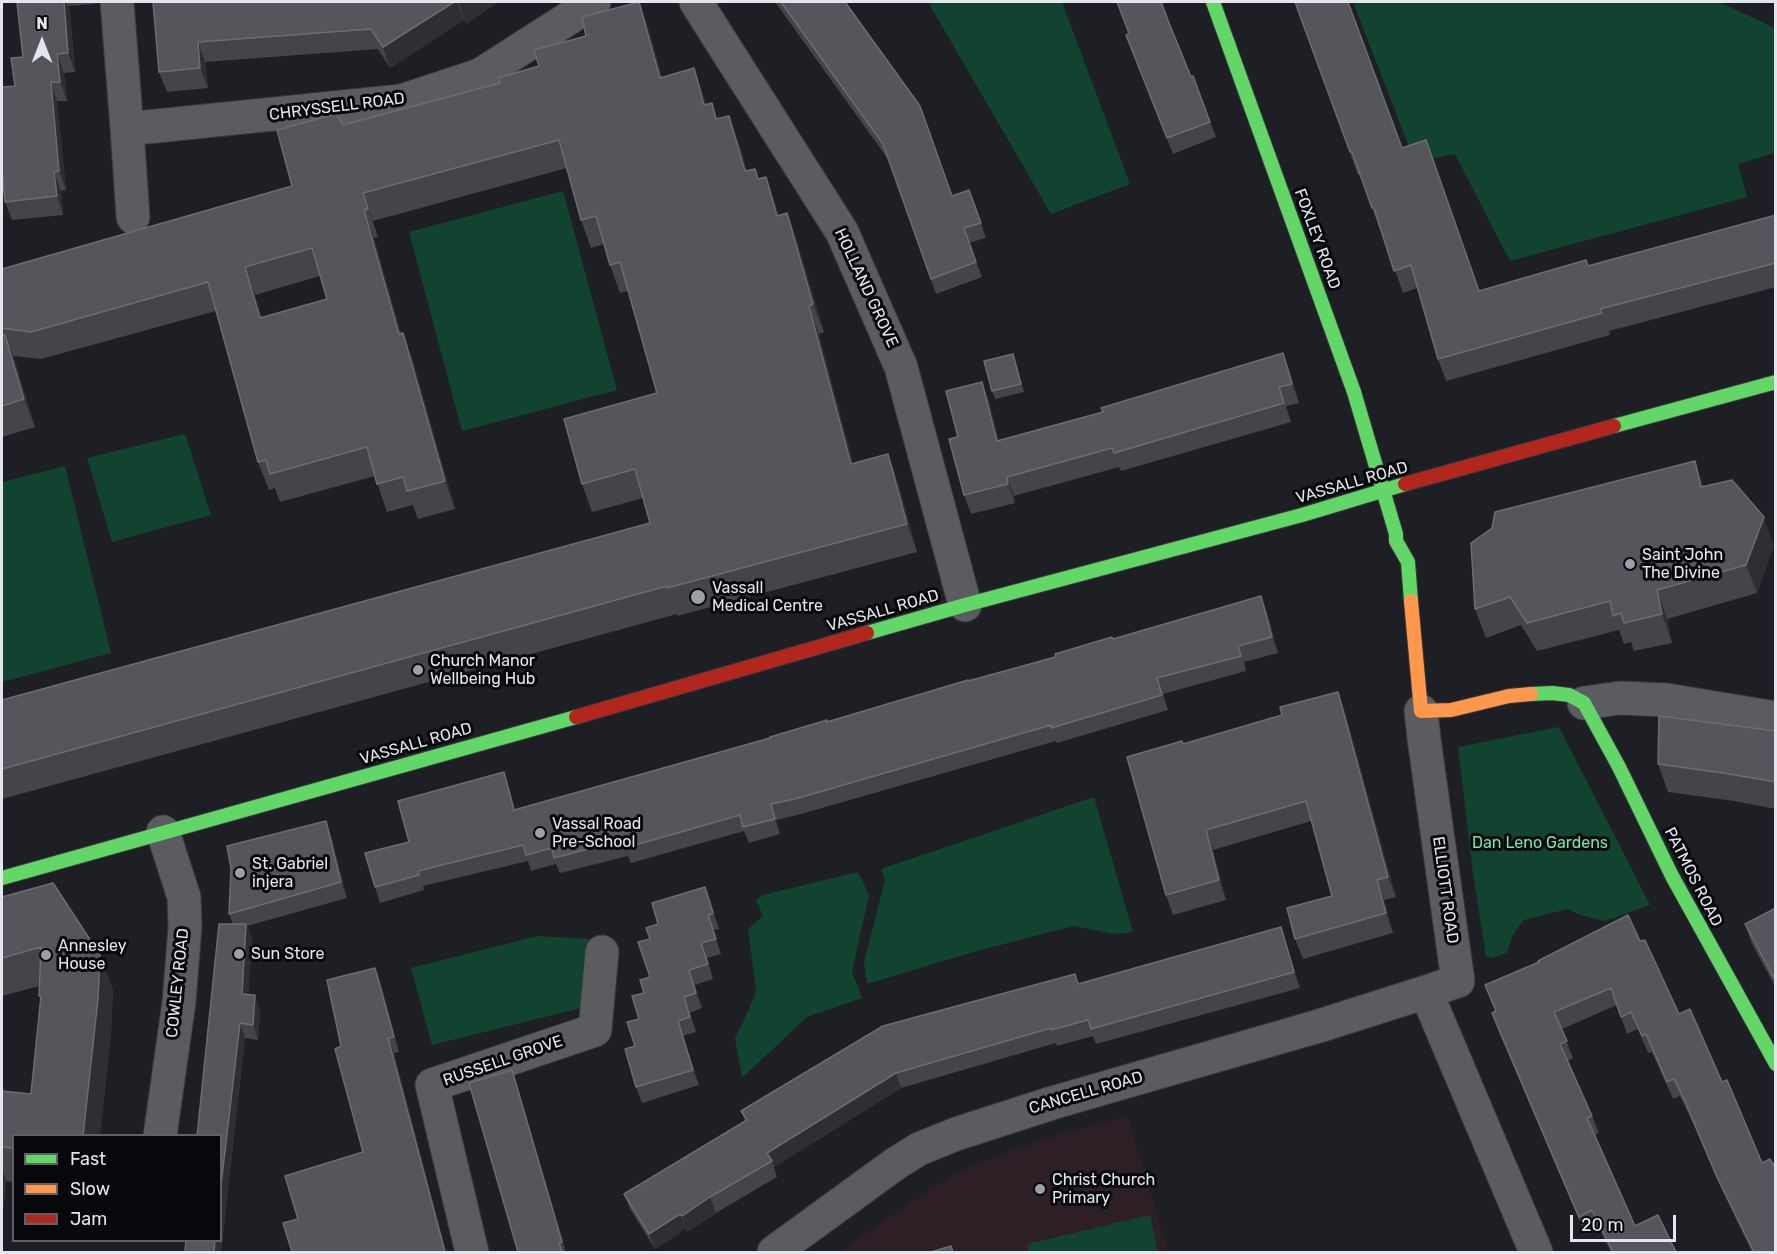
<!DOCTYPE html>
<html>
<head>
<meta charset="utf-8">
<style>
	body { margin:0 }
	#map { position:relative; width:1777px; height:1254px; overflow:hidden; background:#1e1f24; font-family:Rubik,sans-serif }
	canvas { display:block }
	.frame { position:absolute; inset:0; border:3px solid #e3e6ed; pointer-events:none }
	.legend { position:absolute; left:12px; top:1134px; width:210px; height:108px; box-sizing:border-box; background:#07080c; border:2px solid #5f6166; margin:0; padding:8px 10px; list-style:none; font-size:18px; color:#e3e6ed }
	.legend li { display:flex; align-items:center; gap:12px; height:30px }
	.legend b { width:30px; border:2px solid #5f6166 }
	.north { position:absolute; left:12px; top:12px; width:60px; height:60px; -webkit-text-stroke:4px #07080c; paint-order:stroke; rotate:0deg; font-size:16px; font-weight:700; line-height:24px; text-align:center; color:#e3e6ed }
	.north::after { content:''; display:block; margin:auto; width:21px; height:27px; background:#e3e6ed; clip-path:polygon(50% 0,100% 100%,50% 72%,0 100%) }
	.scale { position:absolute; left:1570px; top:1215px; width:106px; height:27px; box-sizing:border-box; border:3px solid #e3e6ed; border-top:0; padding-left:8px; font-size:18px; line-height:21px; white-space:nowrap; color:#e3e6ed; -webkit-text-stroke:4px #07080c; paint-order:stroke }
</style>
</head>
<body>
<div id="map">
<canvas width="1777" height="1254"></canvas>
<div class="frame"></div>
<ul class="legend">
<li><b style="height:8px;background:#63d668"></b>Fast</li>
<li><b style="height:8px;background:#ff974d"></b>Slow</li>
<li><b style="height:8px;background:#b3261e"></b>Jam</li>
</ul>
<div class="north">N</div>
<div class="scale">20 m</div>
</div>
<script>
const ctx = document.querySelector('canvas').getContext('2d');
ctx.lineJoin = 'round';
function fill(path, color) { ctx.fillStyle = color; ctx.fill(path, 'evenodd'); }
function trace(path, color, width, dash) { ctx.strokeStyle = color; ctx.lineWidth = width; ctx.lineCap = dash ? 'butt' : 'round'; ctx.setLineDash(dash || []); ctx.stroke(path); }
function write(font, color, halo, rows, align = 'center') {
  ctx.font = font + ' Rubik,sans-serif'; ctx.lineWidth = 6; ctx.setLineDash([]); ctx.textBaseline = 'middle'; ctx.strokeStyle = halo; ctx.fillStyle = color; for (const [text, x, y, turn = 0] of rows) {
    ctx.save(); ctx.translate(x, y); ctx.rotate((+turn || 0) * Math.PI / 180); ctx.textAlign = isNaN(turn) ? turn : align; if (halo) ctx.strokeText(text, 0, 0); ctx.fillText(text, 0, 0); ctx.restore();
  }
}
fill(new Path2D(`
	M1127,1116L1168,1252H840L908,1204L954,1174L1005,1153L1068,1132Z`), '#2e1f26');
fill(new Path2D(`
	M928,2H1062L1130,184L1051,214Z
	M1353,2H1719L1775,28V153L1738,164L1747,197L1510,261L1455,154L1415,162Z
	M563,191L617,390L462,431L409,232Z
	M185,434L211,515L112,542L87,458Z
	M65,466L111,653L2,682V482Z
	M1559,727L1650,905L1605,921L1580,915L1568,909L1524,920L1512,936L1507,953L1491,958L1486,956L1473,874L1458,747Z
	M1094,797L1133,932L1115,934L1073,926L970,953L867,984L864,962L885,880L881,869Z
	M858,872L869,895L852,972L862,998L807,1017L742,1078L735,1038L749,1009L756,990L748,929L763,916L756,900L763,895Z
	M537,936L590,939L581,1008L432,1045L411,968Z
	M1150,1215L1158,1252H1029L1027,1244Z`), '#124230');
const street = new Path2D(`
	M117,2L127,129L401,101L480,75L594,2
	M696,2L842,232L901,367L965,605
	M127,129L133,217
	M1584,703L1620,698L1667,700L1776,718
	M1421,711L1424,739L1458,981L1426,992L1536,1252
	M160,1136L179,1002L185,927L184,897L163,832
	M472,1252L432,1085L595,1030L602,952
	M774,1252L895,1164L919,1149L956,1134L1052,1103L1319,1026L1426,992`);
const fast = new Path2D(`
	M1213,2L1354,392L1396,534V541L1408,562L1411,601
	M1614,426L1776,382
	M867,633L965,605L1302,515L1405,484
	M1531,694L1552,693L1569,695L1584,703L1619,767L1672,876L1776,1064
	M2,878L576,717`);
const slow = new Path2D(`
	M1411,601L1421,711L1451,710L1509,696L1531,694`);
const jam = new Path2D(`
	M1405,484L1614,426
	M576,717L867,633`);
trace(street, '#38393e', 35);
trace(fast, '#38393e', 16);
trace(slow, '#38393e', 16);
trace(jam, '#38393e', 16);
trace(street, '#5b5c60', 33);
trace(fast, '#63d668', 14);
trace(slow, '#ff974d', 14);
trace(jam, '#b3261e', 14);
fill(new Path2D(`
	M17,2H95V4L68,6L70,12L75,72L64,73L67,101H57L66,190L61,191L63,215L12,220L5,202L15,86L23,57Z
	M153,2H498L466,24L464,20L390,68L378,49L205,62L208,88L167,92L159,72Z
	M639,2L649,30L662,77L694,68L706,105L739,143L747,171L755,169L759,179L766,177L779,216L787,213L797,241L824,332L819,334L853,463L898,482L917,552L677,616V614L2,799V700L650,523L643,498L592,512L582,484L657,393L628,291L620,293L610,265L604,244L591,248L581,220L567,168L373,221L378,237L374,238L401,334L403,333L413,361L455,509L418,519L413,505L387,512L375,476L280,502L275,488L269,490L258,462L216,311L41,359L13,356L35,427L2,437V269L292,186L343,125L500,83L539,66ZM320,276L327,299L262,318L255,295Z
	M775,2H845L952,196L969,190L986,238L969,243L982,277L936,294L888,159Z
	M1162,2L1168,18H1167L1191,77L1193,76L1216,137L1173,154L1132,50Z
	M1295,2L1402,148L1479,291L1588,265L1776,215V287L1609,331L1610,335L1446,381L1438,359L1417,288L1403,293L1381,230H1380L1360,174L1358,175Z
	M1283,353L1290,372L1299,403L1286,406L1291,422L1121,471L1119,467L1014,496L1015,503L971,514L964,495L958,437L982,382L989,401L999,441L1102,412L1101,408Z
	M1013,354L1024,392L995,399L992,391Z
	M1704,486L1774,546L1757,593L1667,619L1672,643L1634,651L1631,642L1624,644L1619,630L1537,651L1521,625L1486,638L1475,609Z
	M1261,596L1267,612L1278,653L1244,662L1246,671L1163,694L1168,710L1057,743L1056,741L801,814L776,820L780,834L749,843L744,831L631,863L628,856L560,873L556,864L531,871L528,861L423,886L424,890L380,903L375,887L409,842L504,772L509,788L515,810L828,722Z
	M1338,692L1345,712L1396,897L1384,900L1393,933L1303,959L1295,939L1332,896L1311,821L1213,850L1226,900L1173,915L1166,895L1183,744L1282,715Z
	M1776,731V809L1734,801L1668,792L1658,764Z
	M326,821L331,836L347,898L247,926L252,940L248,994L260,1010L258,1040L245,1038L221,1252L233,924L229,914Z
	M2,897L100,955L113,990L111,1033L100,1136H14V1182L6,1181L2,1219V1091L31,1094L41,1001L39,996V986L2,996Z
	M711,902L719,929L713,930L721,954L707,958L713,979L695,985L702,1008L690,1013L696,1032L683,1036L699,1085L642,1103L636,1087L635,1046L644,993L650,977V939Z
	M1776,908V988L1752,944L1745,924Z
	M1628,915L1776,1252H1752L1723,1192L1691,1119L1680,1096L1673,1099L1652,1052L1648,1053L1638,1029L1627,1034L1617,1005L1562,1029L1573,1058L1568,1061L1592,1116L1599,1133L1595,1135L1635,1226L1676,1252H1611L1599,1228L1585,1234L1498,1030L1492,1013L1496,1012L1485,985L1539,962Z
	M1286,943L1300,988L1096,1044L1093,1036L1057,1046L1056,1043L901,1088L774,1167L777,1177L716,1213L687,1232L686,1229L655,1249L630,1209L624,1194L745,1121L741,1111L1079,984Z
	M375,968L381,984L399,1052L394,1053L446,1252H292L298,1219L363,1152L341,1046Z
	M512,1070L517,1085L566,1252H518Z`), '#434549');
fill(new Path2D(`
	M64,2H66L70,12L75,72L68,53Z
	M454,2H457L464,20L390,68L383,47Z
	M462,2H498L466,24L459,4Z
	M639,2L649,30L670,106L660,78Z
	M198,42L205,62L208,88L200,68Z
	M57,54L64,73L67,101L60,82Z
	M694,68L704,96L715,133L704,105Z
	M51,82L57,101L66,190L59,171Z
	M729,116L739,143L755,199L745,171Z
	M54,172L61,191L63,215L57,196Z
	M766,177L776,205L787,244L777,216Z
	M363,193L373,221L378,237L368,209Z
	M364,210L374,238L409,362L399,334Z
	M787,213L797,241L824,332L813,304Z
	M245,267L255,295L270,346L260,318Z
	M809,306L819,334L861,491L851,464Z
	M403,333L413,361L455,509L445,481Z
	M5,335L16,363L35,427L24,399Z
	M1283,353L1290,372L1299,403L1292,384Z
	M982,382L989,401L1004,460L997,441Z
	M888,454L898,482L917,552L907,524Z
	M1695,461L1705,490L1701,487Z
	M1007,477L1014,496L1015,503L1008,484Z
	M1764,517L1774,546L1757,593L1746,565Z
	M1657,590L1667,619L1672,643L1662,614Z
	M1261,596L1267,612L1278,653L1272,637Z
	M1338,692L1345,712L1396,897L1388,877Z
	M504,772L509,788L519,826L514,810Z
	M771,804L776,820L780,834L775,819Z
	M326,821L331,836L347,898L341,882Z
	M1206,830L1213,850L1226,900L1219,880Z
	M1377,880L1384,900L1393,933L1386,913Z
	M705,887L711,902L719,929L713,913Z
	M246,924L252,940L247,1009L242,994Z
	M1281,927L1286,943L1300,988L1294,972Z
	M100,955L113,990L111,1033L100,1136H83Z
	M375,968L381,984L399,1052L394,1037Z
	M689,970L695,985L702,1008L696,993Z
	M255,995L260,1010L258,1040L253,1025Z
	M678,1021L683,1036L699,1085L693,1070Z
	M240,1023L245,1038L221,1252H214L215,1240H220V1194Z
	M388,1038L394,1053L446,1252H445Z
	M512,1070L517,1085L566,1252L562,1242Z
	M896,1073L901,1088L774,1167L772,1161L767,1153Z
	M2,1169L6,1181L2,1219Z
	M710,1197L716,1213L687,1232L682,1216Z
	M680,1214L686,1229L655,1249L649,1234Z`), '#2d2f33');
const building = new Path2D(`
	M17,2H64L68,53L57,54L60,82H51L59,171L54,172L57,196L5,202L2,168V87L15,86L11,58L23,57Z
	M153,2H454L383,47L371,29L198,42L200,68L159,72Z
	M639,2L660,78L694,68L704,105L712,103L716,119L729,116L745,171L755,169L758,179L766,177L777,216L787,213L813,304L809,306L851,464L888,454L907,524L667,588V586L2,769V700L650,523L635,469L582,484L564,419L657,393L620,262L610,265L596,216L581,220L559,140L363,193L368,209L364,210L399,334L403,333L445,481L407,491L403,477L377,484L367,447L270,474L266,460L258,462L208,282L31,332L2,328V269L292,186L277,130L336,114L343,125L500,83L498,78L539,66L534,50L586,36L582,17ZM312,248L327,299L260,318L245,267Z
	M781,2H845L920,106L952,196L969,190L981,223L964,228L976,262L931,279L883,144Z
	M1117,2H1162L1163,3H1161L1191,77L1193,76L1210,122L1167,138L1126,35L1129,33Z
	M1295,2H1348L1402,148L1426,140L1479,291L1586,260L1588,266L1776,215V263L1600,309L1602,313L1438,359L1411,265L1394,271L1374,208H1372L1352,152H1350Z
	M5,335L24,399L2,406V336Z
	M1283,353L1292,384L1279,387L1284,403L1114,453L1112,448L1007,477L1008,484L964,495L949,439L958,437L946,391L982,382L997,441L1103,412L1101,408Z
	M1013,354L1021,384L992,391L984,361Z
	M1695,461L1701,487L1732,480L1764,517L1746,565L1657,590L1662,614L1624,623L1621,613L1613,616L1610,601L1527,623L1510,597L1475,609L1471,543L1492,528L1495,512Z
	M1261,596L1272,637L1238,646L1241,656L1157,678L1162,695L1051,728V725L795,799L771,804L775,819L743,827L740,815L625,848L623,840L554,858L552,848L526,855L523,845L418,871L419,875L375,887L365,853L409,842L398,801L504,772L514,810L770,738V737L827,720V722L968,680V681L1056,657L1055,654L1112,637L1113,639Z
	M1338,692L1388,877L1377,880L1386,913L1295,939L1287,908L1332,896L1306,801L1206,830L1219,880L1166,895L1127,757L1182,741L1183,744L1282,715L1280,707Z
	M1659,716L1776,731V782L1723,773L1658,764Z
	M326,821L341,882L229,914L231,868L227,846Z
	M53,883L100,955L98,999L83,1136H14V1148L2,1147V1091L31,1094L41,996H39L41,947L2,958V897Z
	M705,887L713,913L708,915L716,939L701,943L708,964L689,970L696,993L684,997L690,1017L678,1021L693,1070L636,1087L625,1049L635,1046L627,1022L639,1019L632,996L644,993L640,980L650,977L638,942L650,939L646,928L658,924L652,903Z
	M1776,908V982L1745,924Z
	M1628,915L1640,941L1645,940L1679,1014L1690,1009L1722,1082L1727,1080L1762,1163L1770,1159L1776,1169V1252H1754L1716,1175L1685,1101L1674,1079L1667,1082L1646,1034L1642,1036L1631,1012L1621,1017L1611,988L1554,1012L1567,1041L1560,1044L1592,1116L1587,1118L1635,1226L1658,1215L1676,1252H1613L1592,1210L1579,1217L1492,1013L1496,1011L1485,985L1539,962L1538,961Z
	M219,924H246L242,994L255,995L253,1025L240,1023L220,1194V1136H197Z
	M1281,927L1294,972L1091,1029L1088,1020L1051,1030V1028L896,1073L767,1153L772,1161L710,1197L682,1216L680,1214L649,1234L624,1194L747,1120L741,1111L883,1026L1075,974L1078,984Z
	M375,968L394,1037L388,1038L445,1252H292L283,1223L298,1219L285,1176L363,1152L335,1049L341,1046L327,980Z
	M512,1070L562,1242L559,1243L562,1252H518L469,1083Z
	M186,1240H215L214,1252H185Z
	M951,1246L953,1252H931Z`);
fill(building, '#54565b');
trace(building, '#6b6d72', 1.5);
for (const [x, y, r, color] of [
	[1630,564,6,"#9ea0a7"],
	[698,597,8,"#9ea0a7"],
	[418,670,6,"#9ea0a7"],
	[540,833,6,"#9ea0a7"],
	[240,873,6,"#9ea0a7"],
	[239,954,6,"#9ea0a7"],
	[46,955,6,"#9ea0a7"],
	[1040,1189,6,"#9ea0a7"]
]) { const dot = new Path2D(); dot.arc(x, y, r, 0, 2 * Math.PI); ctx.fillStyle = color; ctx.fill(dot); trace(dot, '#07080c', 2); }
write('16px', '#e3e6ed', '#07080c', [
	["CHRYSSELL ROAD",337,107,-7],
	["FOXLEY ROAD",1317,239,70],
	["HOLLAND GROVE",866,288,65],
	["VASSALL ROAD",1352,483,-16],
	["VASSALL ROAD",883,611,-16],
	["VASSALL ROAD",416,744,-16],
	["PATMOS ROAD",1693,877,63],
	["ELLIOTT ROAD",1445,890,82],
	["COWLEY ROAD",178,983,-84],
	["RUSSELL GROVE",503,1061,-19],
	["CANCELL ROAD",1086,1093,-16]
]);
write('16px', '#e3e6ed', '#07080c', [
	["Saint John",1642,555],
	["The Divine",1642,573],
	["Vassall",712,588],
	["Medical Centre",712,606],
	["Church Manor",430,661],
	["Wellbeing Hub",430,679],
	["Vassal Road",552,824],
	["Pre-School",552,842],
	["St. Gabriel",252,864],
	["injera",252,882],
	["Annesley",58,946],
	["House",58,964],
	["Sun Store",251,954],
	["Christ Church",1052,1180],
	["Primary",1052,1198]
], 'left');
write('16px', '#71e6b3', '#07080c', [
	["Dan Leno Gardens",1540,843]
]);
</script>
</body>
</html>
